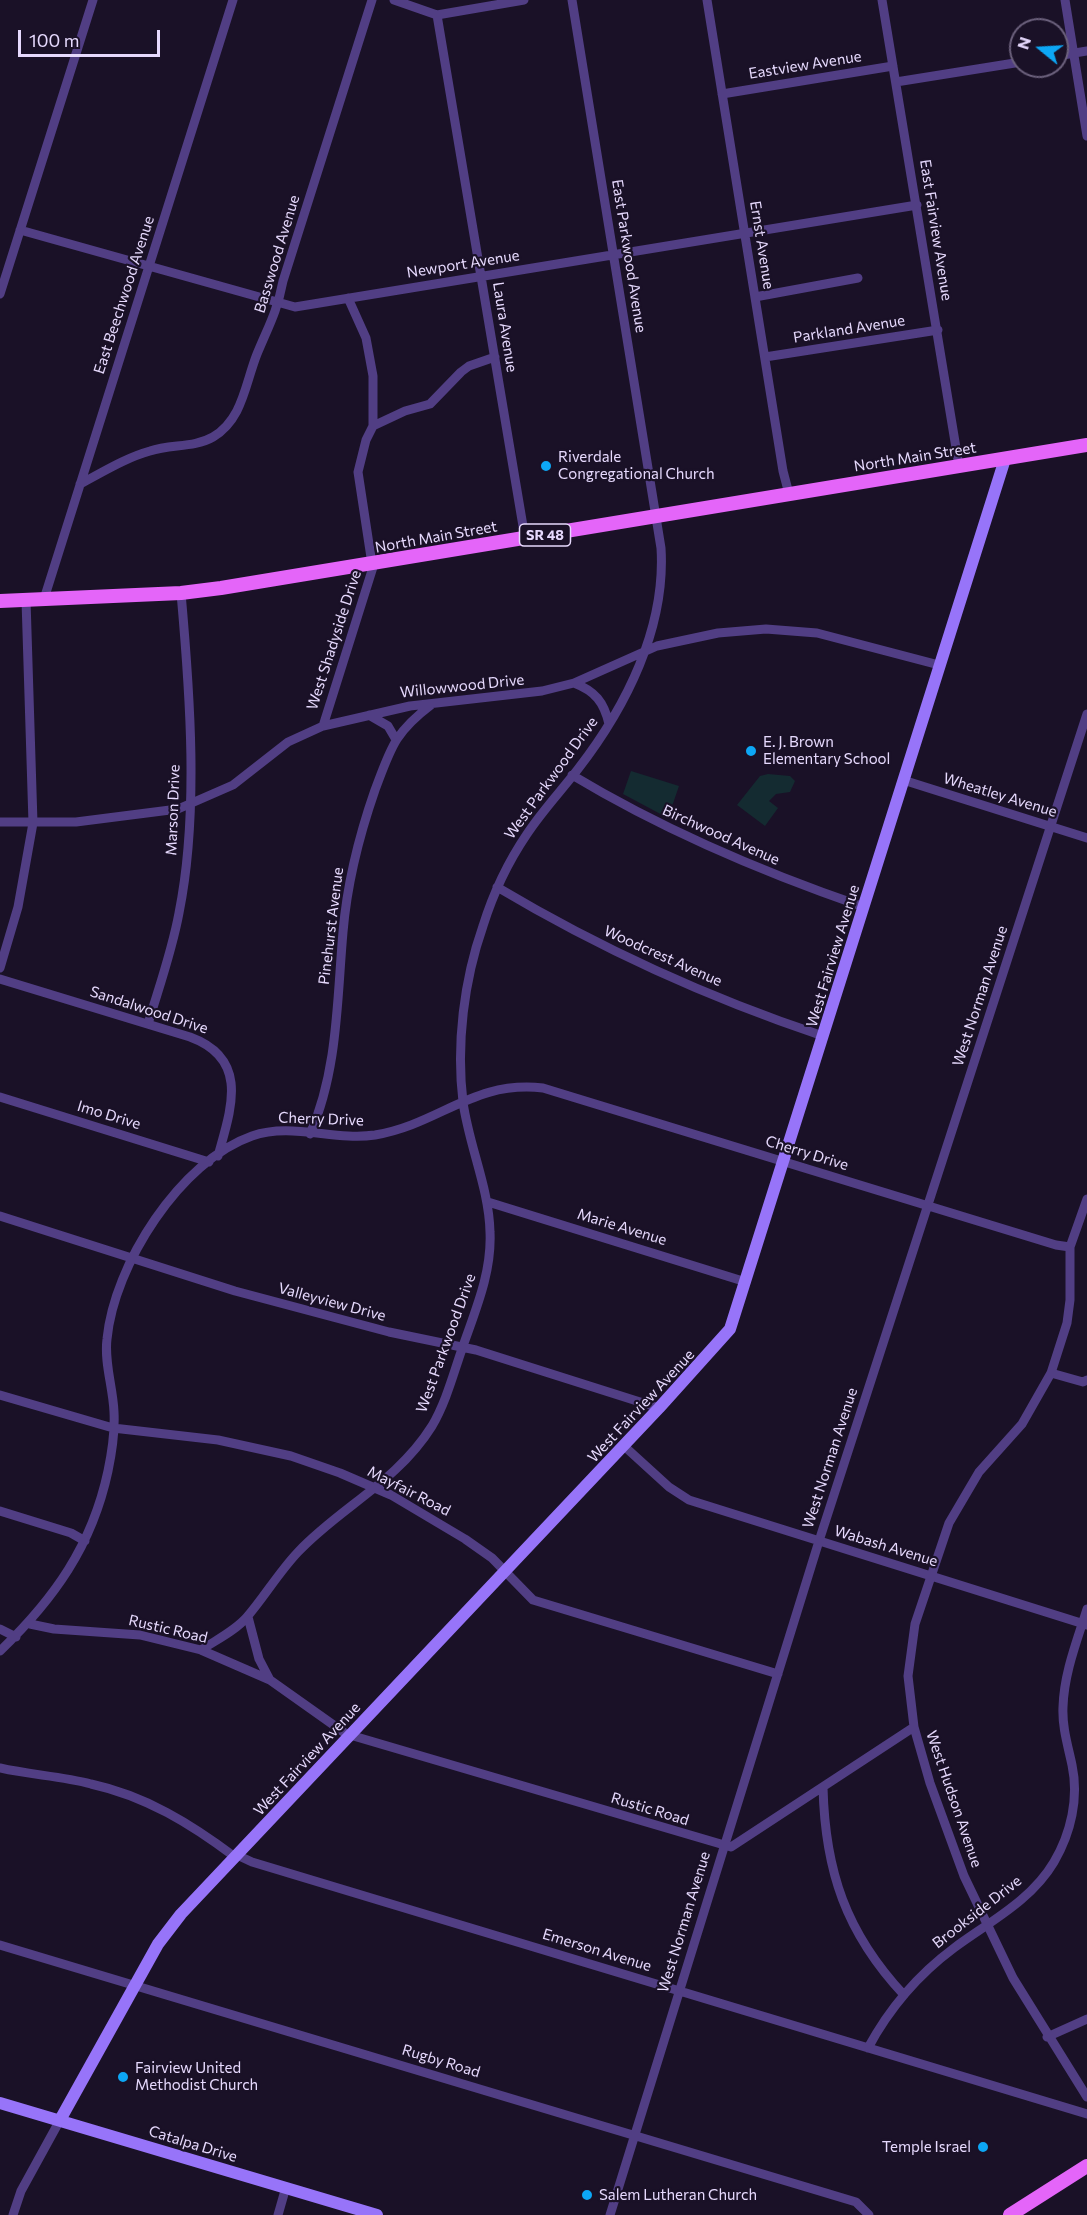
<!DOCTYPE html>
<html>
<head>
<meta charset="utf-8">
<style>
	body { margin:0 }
	#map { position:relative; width:1087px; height:2215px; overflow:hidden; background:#1a1127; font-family:Commissioner,sans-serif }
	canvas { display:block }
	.north { position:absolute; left:1009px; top:18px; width:60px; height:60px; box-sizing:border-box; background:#1a1127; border:2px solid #6c617d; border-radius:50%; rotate:288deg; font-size:16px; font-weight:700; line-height:24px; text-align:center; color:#e6d9fd }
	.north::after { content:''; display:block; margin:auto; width:21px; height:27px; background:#0da7f5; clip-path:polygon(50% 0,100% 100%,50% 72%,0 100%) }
	.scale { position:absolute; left:18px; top:30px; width:142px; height:27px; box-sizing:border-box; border:3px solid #e6d9fd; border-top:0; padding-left:8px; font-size:18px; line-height:21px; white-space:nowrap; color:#e6d9fd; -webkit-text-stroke:4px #1a1127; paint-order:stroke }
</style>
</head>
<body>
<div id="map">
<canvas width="1087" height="2215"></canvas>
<div class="north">N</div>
<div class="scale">100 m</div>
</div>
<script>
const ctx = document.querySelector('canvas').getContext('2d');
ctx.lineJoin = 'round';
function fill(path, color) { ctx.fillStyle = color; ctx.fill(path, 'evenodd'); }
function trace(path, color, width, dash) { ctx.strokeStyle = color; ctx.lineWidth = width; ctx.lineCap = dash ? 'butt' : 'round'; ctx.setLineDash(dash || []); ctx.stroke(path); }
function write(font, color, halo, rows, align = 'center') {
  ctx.font = font + ' Commissioner,sans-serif'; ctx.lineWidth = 4.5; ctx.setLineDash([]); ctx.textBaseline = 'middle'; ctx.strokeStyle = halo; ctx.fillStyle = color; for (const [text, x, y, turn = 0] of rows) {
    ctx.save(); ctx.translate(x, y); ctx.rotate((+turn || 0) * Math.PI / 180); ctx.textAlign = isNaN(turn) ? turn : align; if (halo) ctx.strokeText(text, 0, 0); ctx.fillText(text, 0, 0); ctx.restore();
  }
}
fill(new Path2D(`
	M631,771L679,786L668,818L623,794Z
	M768,774L790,776L795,781L790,792L776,794L769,801L778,808L765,826L737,805L760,776Z`), '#142b31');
trace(new Path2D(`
	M394,0L437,15L524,0
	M707,0L783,471L789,494
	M882,0L959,466
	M1065,0L1087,136
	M437,15L525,538
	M1057,56L1087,51
	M896,82L1021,62
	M722,94L893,66
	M20,230L295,307L917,205
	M0,294L93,0
	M755,297L858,278
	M348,298L366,338L373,376V426L366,440L358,472L372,564
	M765,357L938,330
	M373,426L405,411L430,404L461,372L469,366L495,357
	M80,484C103,472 125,458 150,451C171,444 194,448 213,437C243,419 245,384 257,354C269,325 277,312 283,281L372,0
	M44,599L233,0
	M574,683C595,691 604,702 609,724
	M369,715L388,726L395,738
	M323,726L374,564
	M572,775C665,831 762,872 864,907
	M903,780L1087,838
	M0,822H76L178,809L233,785L288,742L323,726L410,706L542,691L574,683L657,646L718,633L766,629L817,633L939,665
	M497,887C601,949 709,998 823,1036
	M0,968L18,907L33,823L26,600
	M0,979L190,1037C250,1059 231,1109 218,1156
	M148,1024C159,987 172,951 179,913C199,814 190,694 181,593
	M0,1097L209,1162
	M310,1134C338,1071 337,999 343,932C347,884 359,836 375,790C391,748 394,733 431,705
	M1087,1199L1070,1247V1300L1067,1323L1051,1373L1022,1424L979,1472L949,1523L915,1624L908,1676L914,1727L930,1783L964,1876L1013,1978L1087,2097
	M488,1202L746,1282
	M0,1216L235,1291L389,1332L476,1350L659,1408
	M1051,1373L1083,1382L1087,1380
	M0,1395L113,1428L218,1440L291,1456L340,1473L391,1495L465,1539L492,1558L533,1600L778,1674
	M624,1446L669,1487L689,1500L1087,1625
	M0,1511L71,1533L85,1541
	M248,1617L259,1659L270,1680
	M30,1624L54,1629L140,1635L201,1650L270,1680L349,1736
	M0,1629L16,1637
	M201,1650C216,1640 235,1631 247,1617C265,1596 279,1572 298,1552C327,1521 364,1499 395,1470C409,1457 422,1442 432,1426C446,1402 453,1375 462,1349C475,1311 492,1273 490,1232C489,1188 469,1146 463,1102C456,1044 464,980 483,926C493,894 508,862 527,834C542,811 561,791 578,769C626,707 666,628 661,548L572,0
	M0,1651C54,1599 92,1546 108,1471C112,1452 115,1431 114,1412C113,1387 104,1363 107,1339C114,1265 180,1161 252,1136C291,1122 334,1141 375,1135C440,1124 473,1080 543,1088L1056,1245L1070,1247
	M350,1735L731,1847L914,1727
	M0,1768C30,1775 61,1776 91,1784C146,1796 191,1824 235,1857
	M823,1787C825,1871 846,1933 904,1995
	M237,1855L252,1862L1087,2114
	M0,1945L856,2202L869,2215
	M1047,2037L1087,2019
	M868,2048C889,2009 919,1974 954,1948C989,1922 1031,1901 1054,1862C1071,1833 1079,1798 1072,1765C1068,1746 1062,1727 1063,1707C1064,1673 1077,1641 1087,1609
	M13,2215L21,2191L60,2120
	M278,2215L286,2187
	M610,2215L819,1541L1087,714`), '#513e84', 9);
trace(new Path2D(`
	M0,2103L377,2215
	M60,2120L158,1944L181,1914L659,1408L730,1329L1005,459`), '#9774f9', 12);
trace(new Path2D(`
	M0,601L181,593L221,588L1087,445
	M1010,2215L1087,2166`), '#e465f9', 14);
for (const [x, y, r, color] of [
	[546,466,6,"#0da7f5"],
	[751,751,6,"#0da7f5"],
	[123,2077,6,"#0da7f5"],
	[983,2147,6,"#0da7f5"],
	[587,2195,6,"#0da7f5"]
]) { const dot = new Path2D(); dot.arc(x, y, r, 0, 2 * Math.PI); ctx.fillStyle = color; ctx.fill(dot); trace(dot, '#1a1127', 2); }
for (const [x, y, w] of [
	[545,535,51]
]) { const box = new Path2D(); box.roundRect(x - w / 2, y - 11, w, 22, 4.5); ctx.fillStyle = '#1a1127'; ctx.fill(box); trace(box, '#e6d9fd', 1.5); }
write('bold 14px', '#e6d9fd', null, [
	["SR 48",545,535]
]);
write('15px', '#e6d9fd', '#1a1127', [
	["Eastview Avenue",805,65,-9],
	["East Fairview Avenue",936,230,81],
	["Ernst Avenue",762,245,81],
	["Basswood Avenue",277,254,-73],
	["East Parkwood Avenue",629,256,81],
	["Newport Avenue",463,264,-9],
	["East Beechwood Avenue",124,295,-72],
	["Laura Avenue",505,327,81],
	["Parkland Avenue",849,329,-9],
	["North Main Street",915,457,-9],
	["North Main Street",436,537,-10],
	["West Shadyside Drive",334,640,-72],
	["Willowwood Drive",462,686,-6],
	["West Parkwood Drive",551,778,-54],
	["Wheatley Avenue",1000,795,17],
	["Marson Drive",173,810,-88],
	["Birchwood Avenue",721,835,24],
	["Pinehurst Avenue",331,926,-83],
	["Woodcrest Avenue",663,956,24],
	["West Fairview Avenue",833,956,-73],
	["West Norman Avenue",980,996,-72],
	["Sandalwood Drive",149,1010,18],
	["Imo Drive",109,1115,17],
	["Cherry Drive",321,1119,2],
	["Cherry Drive",807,1153,17],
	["Marie Avenue",622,1227,17],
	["Valleyview Drive",332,1302,15],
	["West Parkwood Drive",446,1343,-70],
	["West Fairview Avenue",641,1406,-47],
	["West Norman Avenue",830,1458,-72],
	["Mayfair Road",409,1491,27],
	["Wabash Avenue",886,1546,17],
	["Rustic Road",168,1629,13],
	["West Fairview Avenue",307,1759,-47],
	["West Hudson Avenue",954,1799,71],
	["Rustic Road",650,1809,17],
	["Brookside Drive",977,1912,-38],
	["West Norman Avenue",684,1922,-73],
	["Emerson Avenue",597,1950,17],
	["Rugby Road",441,2061,17],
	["Catalpa Drive",193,2144,17]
]);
write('15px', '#e6d9fd', '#1a1127', [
	["Riverdale",558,457],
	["Congregational Church",558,474],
	["E. J. Brown",763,742],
	["Elementary School",763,759],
	["Fairview United",135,2068],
	["Methodist Church",135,2085],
	["Temple Israel",971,2147,"right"],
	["Salem Lutheran Church",599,2195]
], 'left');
</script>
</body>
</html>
